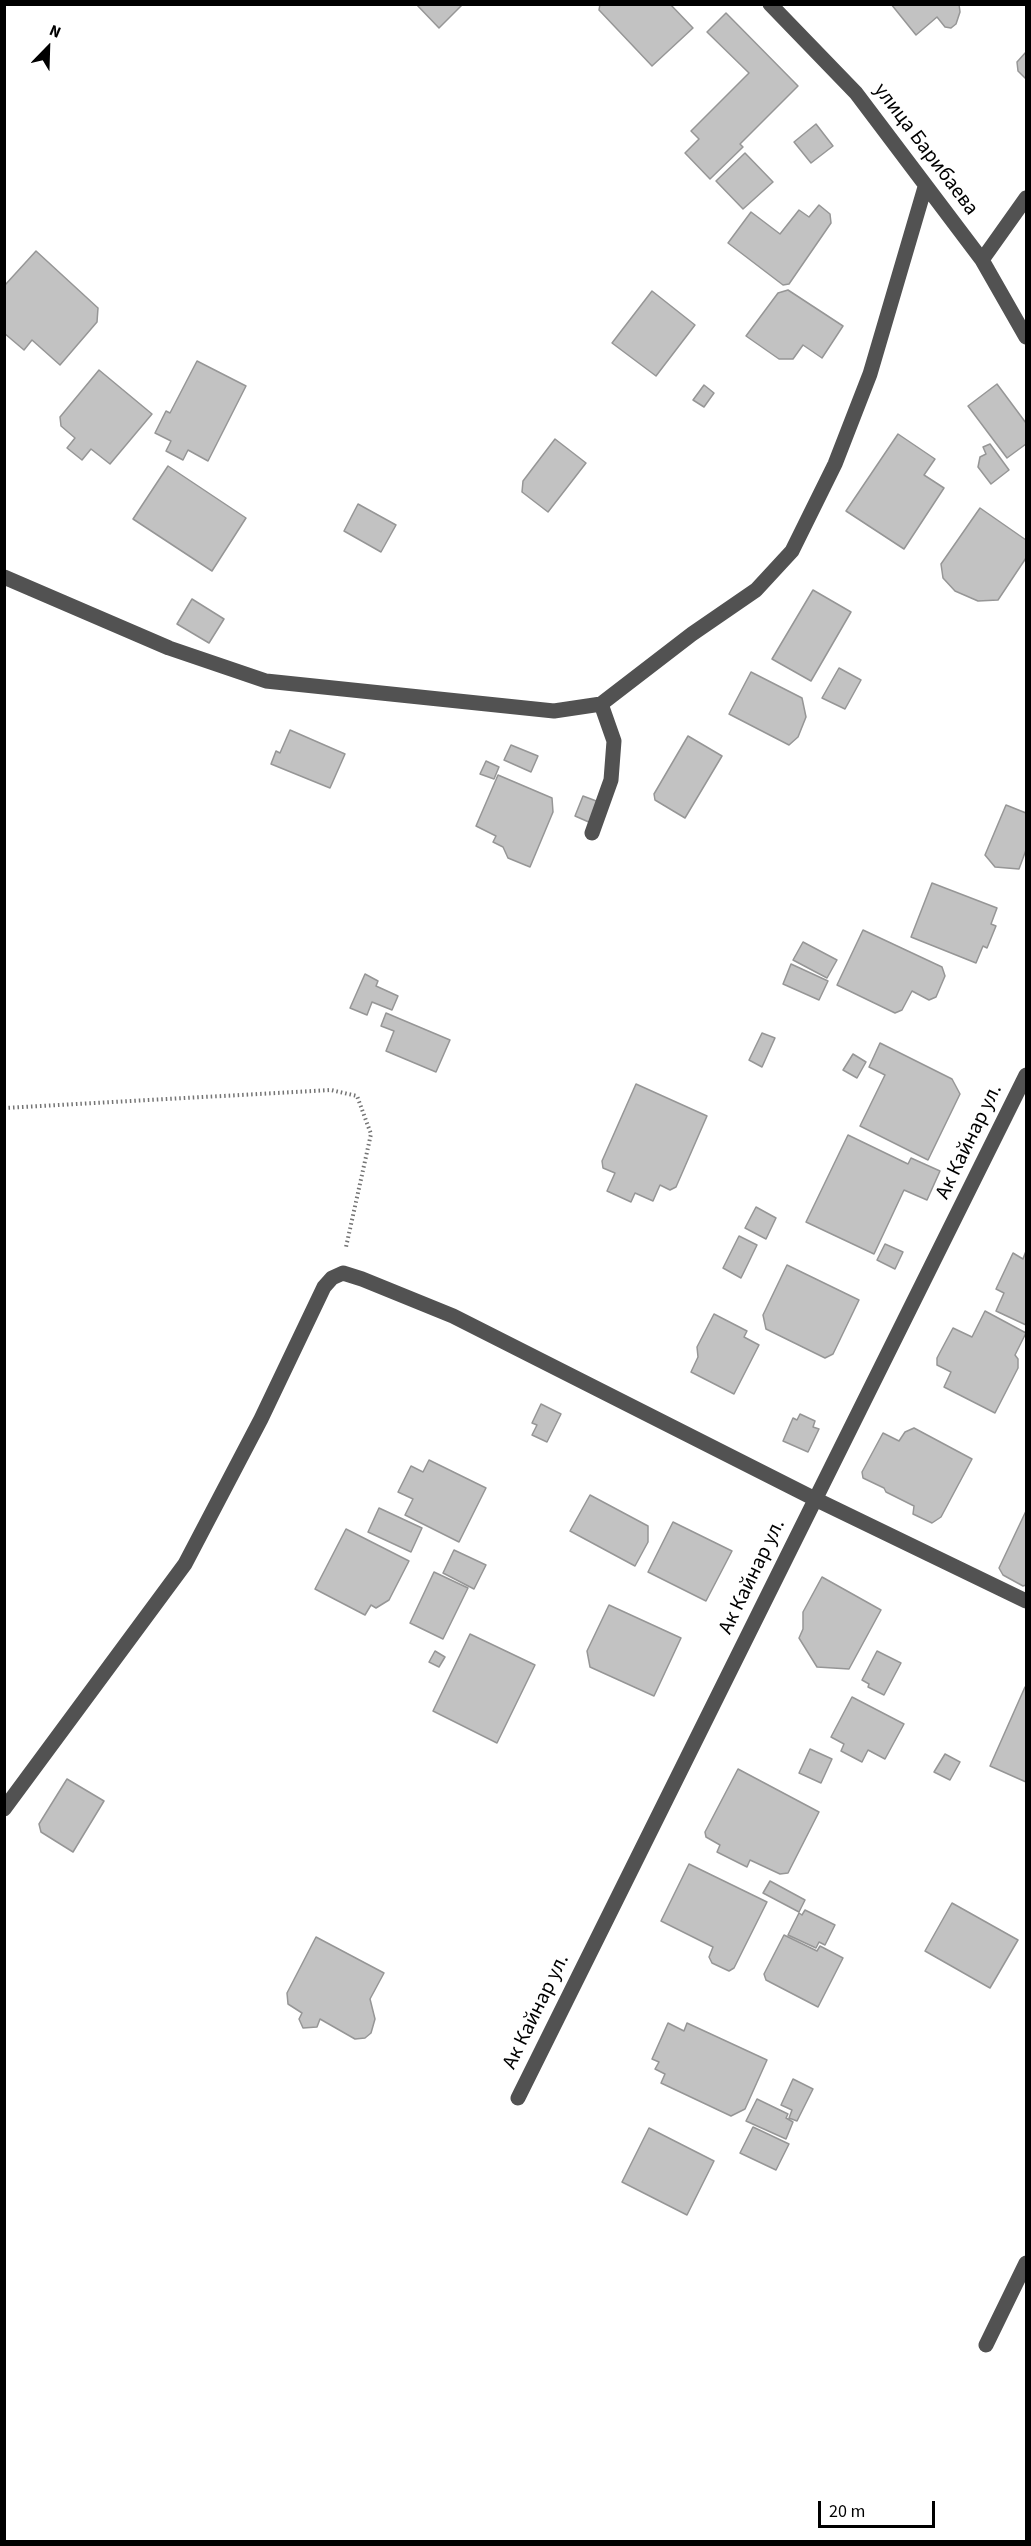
<!DOCTYPE html>
<html>
<head>
<meta charset="utf-8">
<style>
	body { margin:0 }
	#map { position:relative; width:1031px; height:2546px; overflow:hidden; background:#fff; font-family:"Source Sans 3",sans-serif }
	canvas { display:block }
	.frame { position:absolute; inset:0; border:6px solid #000; pointer-events:none }
	.north { position:absolute; left:18px; top:18px; width:60px; height:60px; -webkit-text-stroke:4px #fff; paint-order:stroke; rotate:23deg; font-size:16px; font-weight:700; line-height:24px; text-align:center; color:#000 }
	.north::after { content:''; display:block; margin:auto; width:21px; height:27px; background:#000; clip-path:polygon(50% 0,100% 100%,50% 72%,0 100%) }
	.scale { position:absolute; left:818px; top:2501px; width:117px; height:27px; box-sizing:border-box; border:3px solid #000; border-top:0; padding-left:8px; font-size:18px; line-height:21px; white-space:nowrap; color:#000; -webkit-text-stroke:4px #fff; paint-order:stroke }
</style>
</head>
<body>
<div id="map">
<canvas width="1031" height="2546"></canvas>
<div class="frame"></div>
<div class="north">N</div>
<div class="scale">20 m</div>
</div>
<script>
const ctx = document.querySelector('canvas').getContext('2d');
ctx.lineJoin = 'round';
function fill(path, color) { ctx.fillStyle = color; ctx.fill(path, 'evenodd'); }
function trace(path, color, width, dash) { ctx.strokeStyle = color; ctx.lineWidth = width; ctx.lineCap = dash ? 'butt' : 'round'; ctx.setLineDash(dash || []); ctx.stroke(path); }
function write(font, color, halo, rows, align = 'center') {
  ctx.font = font + ' "Source Sans 3",sans-serif'; ctx.lineWidth = 5; ctx.setLineDash([]); ctx.textBaseline = 'middle'; ctx.strokeStyle = halo; ctx.fillStyle = color; for (const [text, x, y, turn = 0] of rows) {
    ctx.save(); ctx.translate(x, y); ctx.rotate((+turn || 0) * Math.PI / 180); ctx.textAlign = isNaN(turn) ? turn : align; if (halo) ctx.strokeText(text, 0, 0); ctx.fillText(text, 0, 0); ctx.restore();
  }
}
const building = new Path2D(`
	M416,4H463L439,28Z
	M600,4H670L693,28L652,66L599,10Z
	M891,4H959L960,12L956,24L951,28L945,27L937,17L916,35Z
	M726,13L798,86L740,144L743,147L710,179L685,153L699,139L691,131L749,73L707,32Z
	M1026,52V79L1018,71L1017,62Z
	M816,124L833,146L811,163L794,142Z
	M745,153L773,182L743,209L716,181Z
	M819,205L830,214L831,223L789,284L783,285L728,243L751,212L780,234L799,210L809,217Z
	M36,251L98,308L97,322L60,365L32,340L24,350L4,333L5,285Z
	M788,290L843,326L822,358L803,345L793,359H779L746,336L778,293Z
	M652,291L695,325L656,376L612,343Z
	M197,361L246,386L208,461L188,450L183,460L166,451L171,441L155,433L166,411L170,413Z
	M99,370L152,414L110,464L91,449L82,460L67,448L75,438L61,426L60,417Z
	M997,384L1026,423V444L1007,458L968,406Z
	M704,385L714,393L704,407L693,400Z
	M898,434L935,459L924,475L944,488L904,549L846,511Z
	M555,439L586,463L548,512L522,492L523,481Z
	M990,444L1009,470L991,484L978,467L980,457L986,454L983,447Z
	M168,466L246,518L212,571L133,519Z
	M358,504L396,525L381,552L344,531Z
	M980,508L1026,540V558L998,600L978,601L955,591L943,578L941,564Z
	M813,590L851,612L811,681L772,659Z
	M192,599L224,619L209,643L177,624Z
	M839,668L861,680L845,709L822,698Z
	M751,672L802,698L806,717L798,737L789,745L729,714Z
	M290,730L345,754L330,788L271,764L276,751L280,753Z
	M688,736L722,756L685,818L655,800L654,794Z
	M511,745L538,756L531,772L504,760Z
	M486,761L499,767L494,779L480,774Z
	M498,775L552,798L553,812L530,867L508,858L503,847L493,842L496,836L476,826Z
	M583,796L599,802L591,823L575,816Z
	M1006,805L1026,813V850L1019,869L995,867L985,855Z
	M932,883L997,908L991,924L996,926L987,948L983,946L976,963L911,937Z
	M863,930L942,967L945,976L936,997L929,1000L912,991L902,1010L895,1013L837,985Z
	M803,942L837,960L827,978L793,960Z
	M791,964L828,981L819,1000L783,984Z
	M365,974L378,981L376,986L398,996L392,1010L372,1002L367,1015L350,1008Z
	M386,1013L450,1040L436,1072L386,1051L394,1031L381,1026Z
	M762,1033L775,1038L762,1067L749,1060Z
	M880,1043L952,1079L960,1094L928,1160L860,1126L885,1075L869,1067Z
	M853,1054L866,1062L857,1078L843,1070Z
	M636,1084L707,1116L676,1187L670,1190L660,1185L653,1201L635,1193L631,1202L607,1191L615,1173L603,1168L602,1161Z
	M848,1135L908,1164L911,1158L940,1171L927,1200L904,1190L874,1254L806,1222Z
	M756,1207L776,1218L766,1239L745,1228Z
	M739,1236L757,1245L741,1278L723,1268Z
	M885,1244L903,1252L895,1269L877,1260Z
	M1026,1251V1325L996,1311L1004,1293L996,1289L1013,1253L1023,1259Z
	M787,1265L859,1300L833,1354L825,1358L766,1329L763,1315Z
	M985,1311L1026,1333L1015,1355L1018,1359V1368L995,1413L944,1387L951,1372L937,1365V1358L953,1328L972,1337Z
	M714,1314L747,1331L744,1337L759,1345L734,1394L691,1372L698,1357L697,1347Z
	M541,1404L561,1414L547,1442L532,1435L537,1425L532,1423Z
	M800,1414L815,1421L813,1427L819,1429L808,1452L783,1441L793,1418L797,1420Z
	M914,1428L972,1459L941,1517L932,1523L913,1514L914,1506L886,1492L884,1488L863,1478L862,1472L883,1433L899,1441L905,1432Z
	M429,1460L486,1488L459,1542L405,1515L413,1499L398,1492L411,1466L423,1472Z
	M590,1495L648,1526V1542L635,1566L570,1531Z
	M379,1508L422,1528L411,1552L368,1532Z
	M1026,1511V1585L1023,1586L1003,1575L999,1568Z
	M673,1522L732,1551L706,1601L648,1572Z
	M346,1529L409,1561L389,1600L376,1608L371,1605L365,1615L315,1589Z
	M454,1550L486,1565L474,1589L443,1573Z
	M434,1572L468,1588L443,1639L410,1623Z
	M822,1577L881,1610L849,1669L817,1667L799,1638L803,1629V1612Z
	M609,1605L681,1638L654,1696L590,1667L587,1651Z
	M470,1634L535,1665L497,1743L433,1711Z
	M435,1651L445,1657L439,1667L429,1662Z
	M877,1651L901,1663L884,1695L868,1687L869,1684L862,1680Z
	M1025,1687L1026,1688V1782L990,1766Z
	M852,1697L904,1724L885,1759L868,1750L862,1762L841,1751L844,1744L831,1737Z
	M810,1749L832,1759L821,1783L799,1773Z
	M945,1754L960,1762L950,1780L934,1772Z
	M738,1769L819,1812L788,1873L780,1874L750,1860L747,1867L717,1852L720,1845L706,1837L705,1832Z
	M67,1779L104,1801L73,1852L41,1832L39,1824Z
	M689,1864L767,1902L734,1968L729,1971L712,1963L709,1957L713,1947L661,1921Z
	M770,1881L805,1900L799,1912L763,1893Z
	M952,1903L1018,1940L990,1988L925,1951Z
	M805,1910L835,1925L825,1945L819,1942L816,1948L788,1935L799,1913L802,1915Z
	M784,1935L817,1951L820,1946L843,1958L818,2007L766,1980L764,1974Z
	M316,1937L384,1973L370,1999L375,2019L371,2033L365,2038L355,2039L320,2019L317,2027L303,2028L299,2019L302,2013L288,2004L287,1993Z
	M668,2023L684,2031L687,2023L767,2060L745,2109L731,2116L661,2083L665,2074L655,2069L659,2062L652,2059Z
	M793,2079L813,2089L797,2121L789,2118L792,2110L781,2105Z
	M757,2099L788,2114L786,2118L793,2122L786,2139L746,2121Z
	M753,2127L789,2144L776,2170L740,2153Z
	M649,2128L714,2161L687,2215L622,2182Z`);
fill(building, '#c2c2c2');
trace(building, '#969696', 1.5);
trace(new Path2D(`
	M4,1108L331,1090L357,1096L371,1134L346,1247`), '#747474', 4, [1.5, 3]);
trace(new Path2D(`
	M770,4L856,93L982,260L1026,337
	M982,260L1026,198
	M4,577L169,648L266,681L554,711L601,704L692,634L756,590L792,551L835,464L870,374L925,187
	M592,833L611,780L614,741L601,704
	M4,1809L185,1564L261,1419L324,1287L332,1278L343,1273L362,1279L453,1316L815,1499L1026,1601
	M518,2098L1026,1075
	M986,2345L1026,2263`), '#525252', 15);
write('21px', '#000', '#fff', [
	["улица Барибаева",925,150,53],
	["Ак Кайнар ул.",970,1142,-64],
	["Ак Кайнар ул.",753,1577,-64],
	["Ак Кайнар ул.",537,2012,-64]
]);
</script>
</body>
</html>
